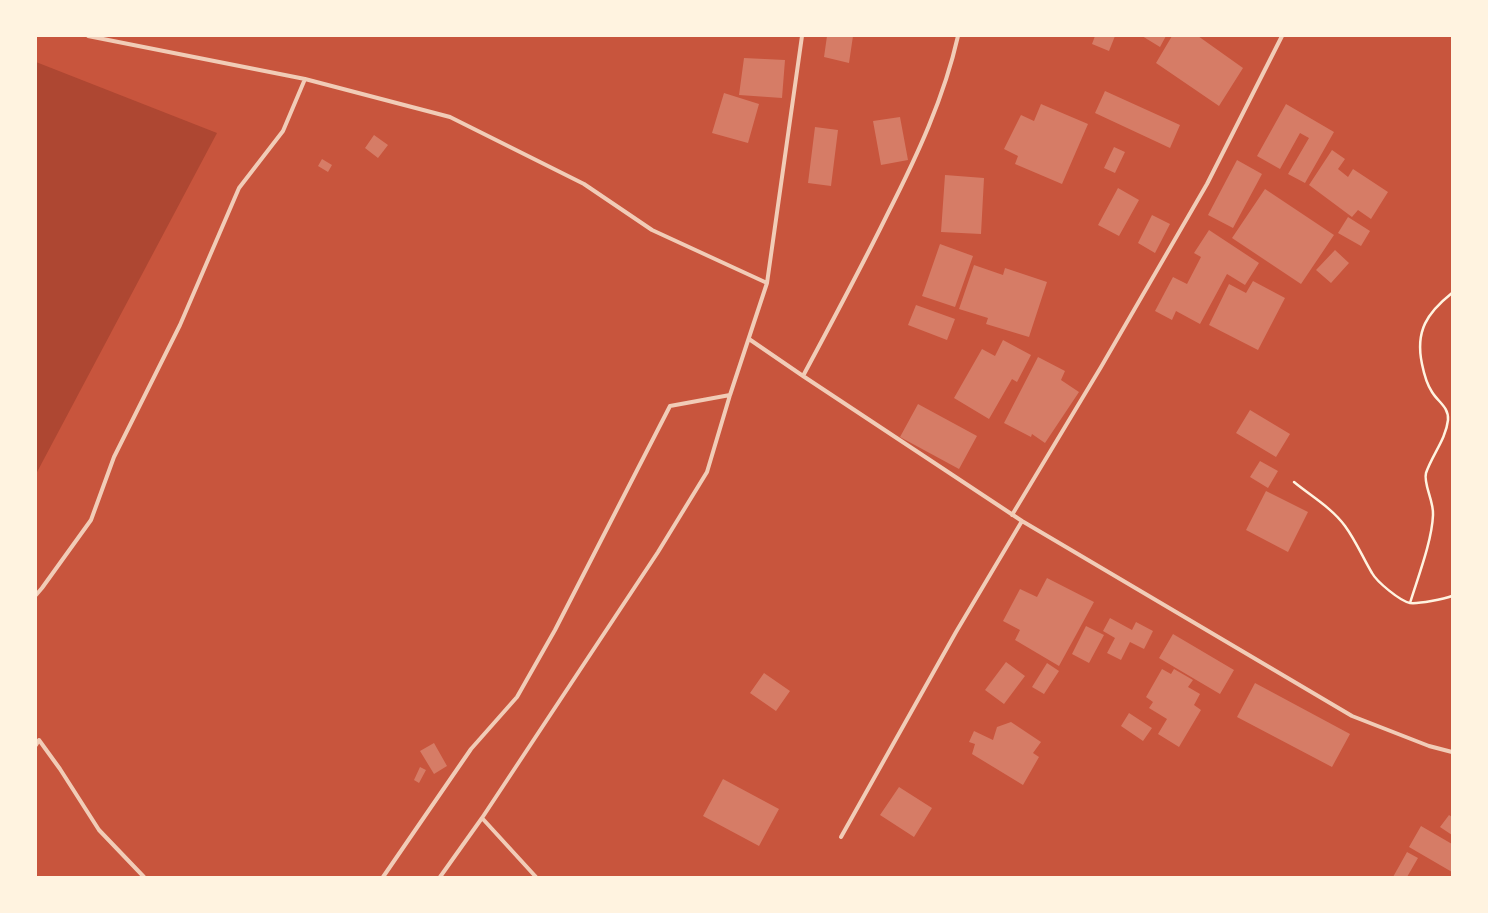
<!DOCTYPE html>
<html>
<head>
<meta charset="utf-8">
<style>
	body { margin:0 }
	#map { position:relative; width:1488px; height:913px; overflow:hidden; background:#c8553d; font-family:"Noto Sans",sans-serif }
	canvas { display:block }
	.frame { position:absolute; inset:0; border:37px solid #fff3e0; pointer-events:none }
</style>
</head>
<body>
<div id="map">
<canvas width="1488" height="913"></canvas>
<div class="frame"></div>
</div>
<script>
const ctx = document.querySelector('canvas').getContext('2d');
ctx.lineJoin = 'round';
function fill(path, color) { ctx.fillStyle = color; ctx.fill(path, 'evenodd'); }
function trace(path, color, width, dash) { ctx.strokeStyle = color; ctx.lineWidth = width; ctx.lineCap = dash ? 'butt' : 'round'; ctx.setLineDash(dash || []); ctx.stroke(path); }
fill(new Path2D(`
	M36,62L217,133L36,474Z`), '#ae4732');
fill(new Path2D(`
	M827,36H853L849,63L824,57Z
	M1095,36H1115L1109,51L1092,44Z
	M1142,36H1166L1160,47Z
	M1172,36H1198L1243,68L1219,106L1156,63Z
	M744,58L785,60L782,98L739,95Z
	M1105,91L1180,125L1170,148L1095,113Z
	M724,93L759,104L748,143L712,133Z
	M1041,104L1088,124L1062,184L1015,164L1018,156L1004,149L1021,115L1034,121Z
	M1286,104L1334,132L1305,183L1288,174L1309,138L1300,133L1280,169L1257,156Z
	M900,117L908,160L881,165L873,121Z
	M815,127L838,130L831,186L808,183Z
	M374,135L388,145L378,158L365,148Z
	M1114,147L1125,152L1115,173L1104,168Z
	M1332,150L1345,159L1338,169L1348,177L1353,169L1388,192L1371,219L1358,210L1352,217L1309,185Z
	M322,159L332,165L328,172L318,166Z
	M1237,160L1262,174L1233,228L1208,215Z
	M945,175L984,178L981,234L941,232Z
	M1118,188L1139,200L1119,236L1098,225Z
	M1265,189L1334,235L1301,284L1232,238Z
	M1152,215L1170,224L1155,253L1138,243Z
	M1348,217L1370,231L1361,246L1338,233Z
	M1209,230L1259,263L1245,285L1227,274L1200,324L1176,311L1172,320L1155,311L1173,277L1187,284L1201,257L1194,253Z
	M940,244L973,256L955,307L922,296Z
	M1335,250L1349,263L1331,283L1316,270Z
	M974,265L1003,275L1005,268L1047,282L1029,337L986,324L988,318L959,309Z
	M1253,281L1285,298L1258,350L1209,325L1229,284L1246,293Z
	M916,305L955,319L947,340L908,325Z
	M1003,340L1031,355L1017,382L1012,379L989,419L954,398L982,349L995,356Z
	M1038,357L1065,371L1061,380L1079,392L1045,443L1032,434L1031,437L1004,423Z
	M918,404L977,436L959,469L900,437Z
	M1250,410L1290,434L1276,457L1236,433Z
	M1260,461L1278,471L1268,488L1250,477Z
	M1266,491L1308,512L1288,552L1246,530Z
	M1047,578L1094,602L1059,666L1015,640L1020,630L1003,621L1020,589L1037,597Z
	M1110,618L1132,630L1136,622L1153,631L1144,649L1130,642L1121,660L1107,653L1115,638L1103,631Z
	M1086,626L1104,635L1089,663L1072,654Z
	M1173,634L1234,670L1220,694L1159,658Z
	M1006,662L1025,676L1004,704L985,690Z
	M1047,663L1059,671L1044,694L1032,687Z
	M1162,669L1171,674L1174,669L1193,680L1188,687L1200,694L1194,705L1201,710L1179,747L1158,734L1167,719L1149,708L1153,702L1146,697Z
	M764,673L790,691L776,711L750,693Z
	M1255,683L1350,734L1332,767L1237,717Z
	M1129,713L1152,728L1143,741L1121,726Z
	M1011,722L1041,742L1033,753L1039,757L1023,785L972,754L975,744L969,742L974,731L993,740L997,727Z
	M434,743L447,766L434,774L420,751Z
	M420,767L426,770L419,783L414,780Z
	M723,779L779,809L759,846L703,816Z
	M899,787L932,808L914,837L880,815Z
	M1449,815L1452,817V835L1440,827Z
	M1421,826L1452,844V872L1409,847Z
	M1407,852L1418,858L1407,877H1393Z`), '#d67c66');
trace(new Path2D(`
	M1294,482C1311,496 1332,508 1345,526C1356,541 1363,558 1372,573C1377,582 1400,601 1410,603C1419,604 1444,599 1452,596
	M1410,603C1418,577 1432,541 1433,515C1434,501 1423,484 1426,473C1432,455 1446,439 1448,420C1449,407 1438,402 1432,392C1426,383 1424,374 1422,364C1415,331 1427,313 1452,293`), '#fff3e0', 2.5);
trace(new Path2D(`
	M88,36L305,79L450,117L584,184L652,230L767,283
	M749,339L803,376L1022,521L1352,716L1429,746L1452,752
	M803,376C832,322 861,268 888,213C917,156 944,98 958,36
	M1012,515L1101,367L1207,184L1282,36
	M36,595L42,588L91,520L114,457L180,325L239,188L283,131L305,79
	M36,745L39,740L60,769L99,830L144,877
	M482,818L536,877
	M841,837L956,632L1022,521
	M383,877L471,749L517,697L555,630L670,406L730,395
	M440,877L482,818L658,552L707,472L730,395L767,283L802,36`), '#f1ccb7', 4);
</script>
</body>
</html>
